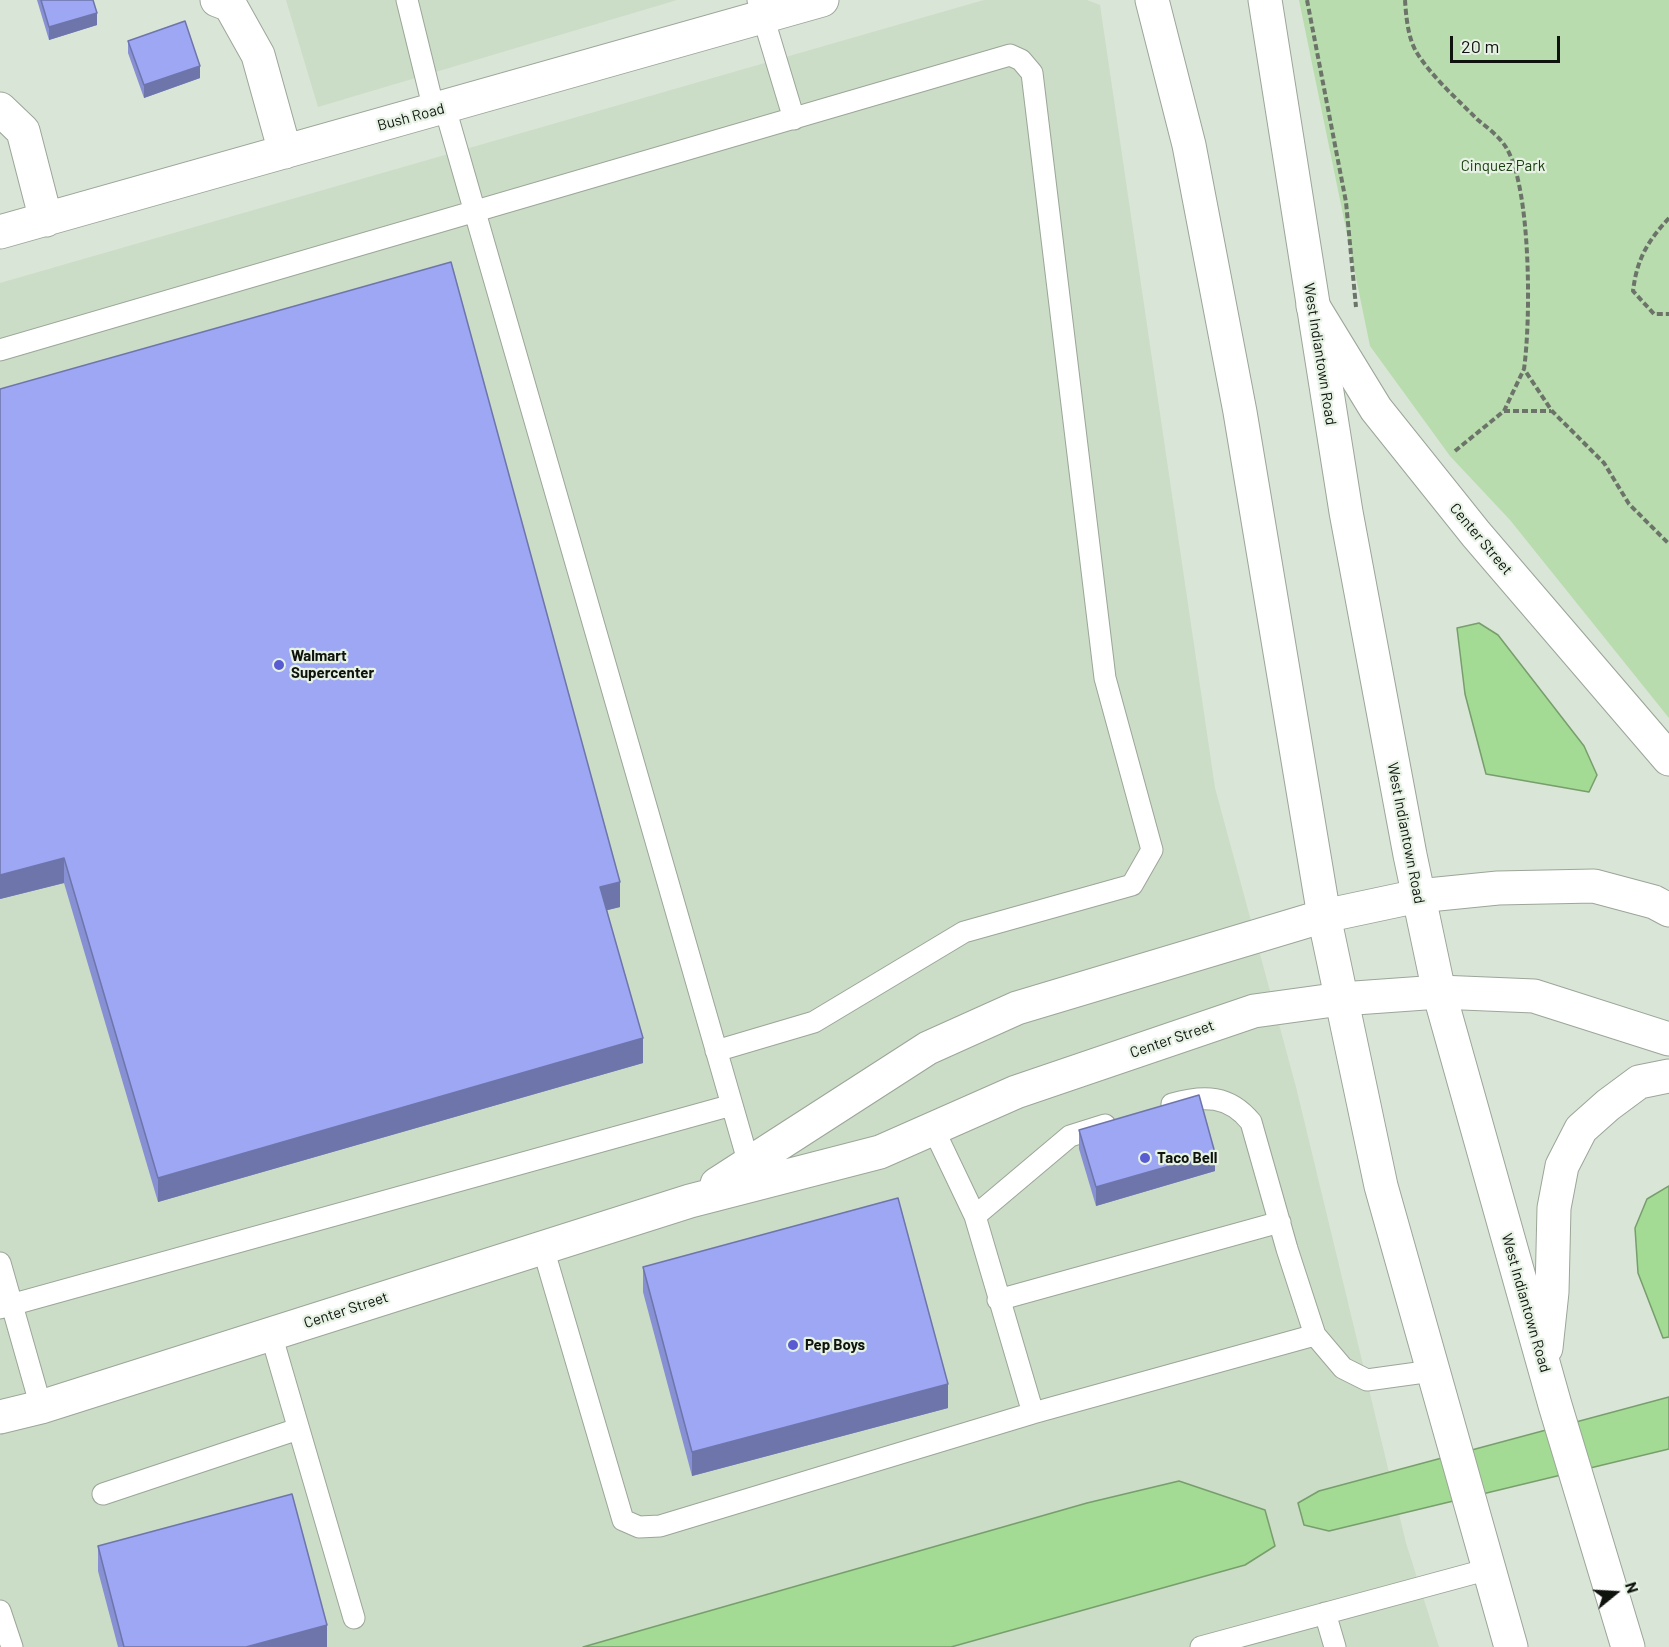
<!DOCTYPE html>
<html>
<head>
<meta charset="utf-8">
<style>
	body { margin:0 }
	#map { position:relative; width:1669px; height:1647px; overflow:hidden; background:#d9e5d6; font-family:Barlow,sans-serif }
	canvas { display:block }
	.north { position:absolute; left:1585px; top:1563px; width:60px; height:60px; -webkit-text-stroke:4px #e6f2e3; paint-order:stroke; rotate:72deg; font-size:16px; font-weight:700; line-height:24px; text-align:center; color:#0f130e }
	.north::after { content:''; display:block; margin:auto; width:21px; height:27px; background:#0f130e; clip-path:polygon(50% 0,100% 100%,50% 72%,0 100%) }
	.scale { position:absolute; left:1450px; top:36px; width:110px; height:27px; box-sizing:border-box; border:3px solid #0f130e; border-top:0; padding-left:8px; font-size:18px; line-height:21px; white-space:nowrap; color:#0f130e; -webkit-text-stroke:4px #e6f2e3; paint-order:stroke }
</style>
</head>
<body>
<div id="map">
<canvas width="1669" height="1647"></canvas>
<div class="north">N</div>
<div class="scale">20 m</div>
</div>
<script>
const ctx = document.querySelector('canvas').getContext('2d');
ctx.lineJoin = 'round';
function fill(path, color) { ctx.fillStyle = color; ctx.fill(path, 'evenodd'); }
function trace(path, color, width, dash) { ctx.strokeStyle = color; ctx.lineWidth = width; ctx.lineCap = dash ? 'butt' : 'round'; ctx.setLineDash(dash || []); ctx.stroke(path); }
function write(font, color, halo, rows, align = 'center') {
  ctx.font = font + ' Barlow,sans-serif'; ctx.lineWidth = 4.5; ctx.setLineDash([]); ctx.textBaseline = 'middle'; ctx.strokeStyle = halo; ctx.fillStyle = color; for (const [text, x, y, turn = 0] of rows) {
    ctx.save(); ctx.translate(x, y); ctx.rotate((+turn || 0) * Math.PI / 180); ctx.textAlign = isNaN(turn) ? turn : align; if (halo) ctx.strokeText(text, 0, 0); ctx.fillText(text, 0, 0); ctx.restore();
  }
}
fill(new Path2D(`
	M286,0H677L318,107Z
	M984,0H1087L1100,5L1215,788L1296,1087L1406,1543L1439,1647H0V283Z`), '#cbdcc7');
fill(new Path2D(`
	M1299,0H1669V718L1510,520L1450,456L1370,346Z`), '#b8dcae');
const water = new Path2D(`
	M1479,623L1498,635L1584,746L1597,775L1589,792L1486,774L1465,694L1457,628Z
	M1669,1186V1337L1663,1338L1638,1273L1635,1228L1647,1199Z
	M1669,1397V1449L1329,1531L1304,1525L1298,1503L1319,1491Z
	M1179,1481L1265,1510L1275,1546L1245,1565L951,1647H583L1087,1503Z`);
fill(water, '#a3da94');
trace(water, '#779e6c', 1.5);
const lane = new Path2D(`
	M407,0L434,110
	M758,0L794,119
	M445,108L749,1164
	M0,350L1010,55L1021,60L1032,73L1105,678L1152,850L1132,885L964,932L814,1022L716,1051
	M1172,1104C1204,1095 1229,1095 1251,1122L1287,1249L1315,1335
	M933,1128L975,1216L1033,1413
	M975,1216L1070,1136L1105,1125
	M543,1248L623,1520L639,1527L660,1526L1033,1413L1315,1335L1343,1368L1367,1380L1432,1371
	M0,1263L41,1407
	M998,1300L1280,1222
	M0,1308L732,1105
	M271,1334L354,1618
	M103,1494L298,1429
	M0,1611L12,1647
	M1325,1613L1335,1647
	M1201,1647L1489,1569`);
const street = new Path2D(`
	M217,0L230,5L258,55L285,152
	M0,109L23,131L46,220
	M0,232L822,0
	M717,1184L928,1048L1017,1008L1324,916
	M0,1417L41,1407L690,1201L880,1152L1016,1092L1254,1011L1341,999`);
const secondary = new Path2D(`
	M1313,306L1376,409L1476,534L1669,759
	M1324,916L1418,896L1498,888L1594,886L1654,902L1669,910
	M1341,999L1439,992L1534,996L1669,1039`);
const primary = new Path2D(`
	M1152,0L1189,145L1240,412L1324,916L1381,1186L1511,1647
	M1265,0L1346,512L1410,855L1439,992L1555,1405L1628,1647
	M1546,1348L1552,1292L1554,1208L1562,1166L1581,1129L1608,1105L1639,1082L1669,1076`);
trace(lane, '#9ba698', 23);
trace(street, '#9ba698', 35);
trace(secondary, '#9ba698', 35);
trace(primary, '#9ba698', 35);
trace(new Path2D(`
	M1307,0L1346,202L1356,307
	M1405,0C1406,16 1408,39 1417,53C1433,78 1457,99 1478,120C1488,128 1501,138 1507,149C1531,190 1531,319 1524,369L1552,411L1604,463L1629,504L1669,544
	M1669,218C1647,242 1637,259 1633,291L1654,314H1669
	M1504,411H1551
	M1455,451L1504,411L1524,369`), '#6c746a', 4, [6, 3]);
trace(lane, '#fff', 21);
trace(street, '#fff', 33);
trace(secondary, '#fff', 33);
trace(primary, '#fff', 33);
fill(new Path2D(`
	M37,0H93L97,25L49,40Z
	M128,41L200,78L144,98L128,53Z
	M0,389L620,907L607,910L643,1063L158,1202L64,883L0,899Z
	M1079,1130L1215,1171L1096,1206L1079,1149Z
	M643,1267L948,1408L692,1476L643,1292Z
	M98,1546L327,1647H118L98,1571Z`), '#8790d2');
fill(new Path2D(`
	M97,13V25L49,40V27Z
	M200,66V78L144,98V85Z
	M64,858V883L0,899V875Z
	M620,882V907L600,912V887Z
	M643,1038V1063L158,1202V1178Z
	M1215,1153V1171L1096,1206V1187Z
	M948,1384V1408L692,1476V1452Z
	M327,1625V1647H246Z`), '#6e75ab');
const building = new Path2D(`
	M41,0H93L97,13L49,27Z
	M185,21L200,66L144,85L128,41Z
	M451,262L620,882L600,887L643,1038L158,1178L64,858L0,875V389Z
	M1199,1095L1215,1153L1096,1187L1079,1130Z
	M898,1198L948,1384L692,1452L643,1267Z
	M292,1494L327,1625L246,1647H124L98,1546Z`);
fill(building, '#9da7f4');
trace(building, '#6e75ab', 1.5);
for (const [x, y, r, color] of [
	[279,665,6,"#595bd2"],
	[1145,1158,6,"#595bd2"],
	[793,1345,6,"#595bd2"]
]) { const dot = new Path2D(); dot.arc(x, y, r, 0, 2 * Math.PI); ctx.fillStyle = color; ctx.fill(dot); trace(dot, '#e6f2e3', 2); }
write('15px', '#0f130e', '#e6f2e3', [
	["Bush Road",411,117,-15],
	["West Indiantown Road",1320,354,81],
	["Center Street",1481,539,50],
	["West Indiantown Road",1406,833,79],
	["Center Street",1172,1039,-19],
	["West Indiantown Road",1526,1303,74],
	["Center Street",346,1310,-18]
]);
write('15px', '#183c0d', '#e6f2e3', [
	["Cinquez Park",1503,166]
]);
write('bold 15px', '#0f130e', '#e6f2e3', [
	["Walmart",291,656],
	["Supercenter",291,673],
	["Taco Bell",1157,1158],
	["Pep Boys",805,1345]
], 'left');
</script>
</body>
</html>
